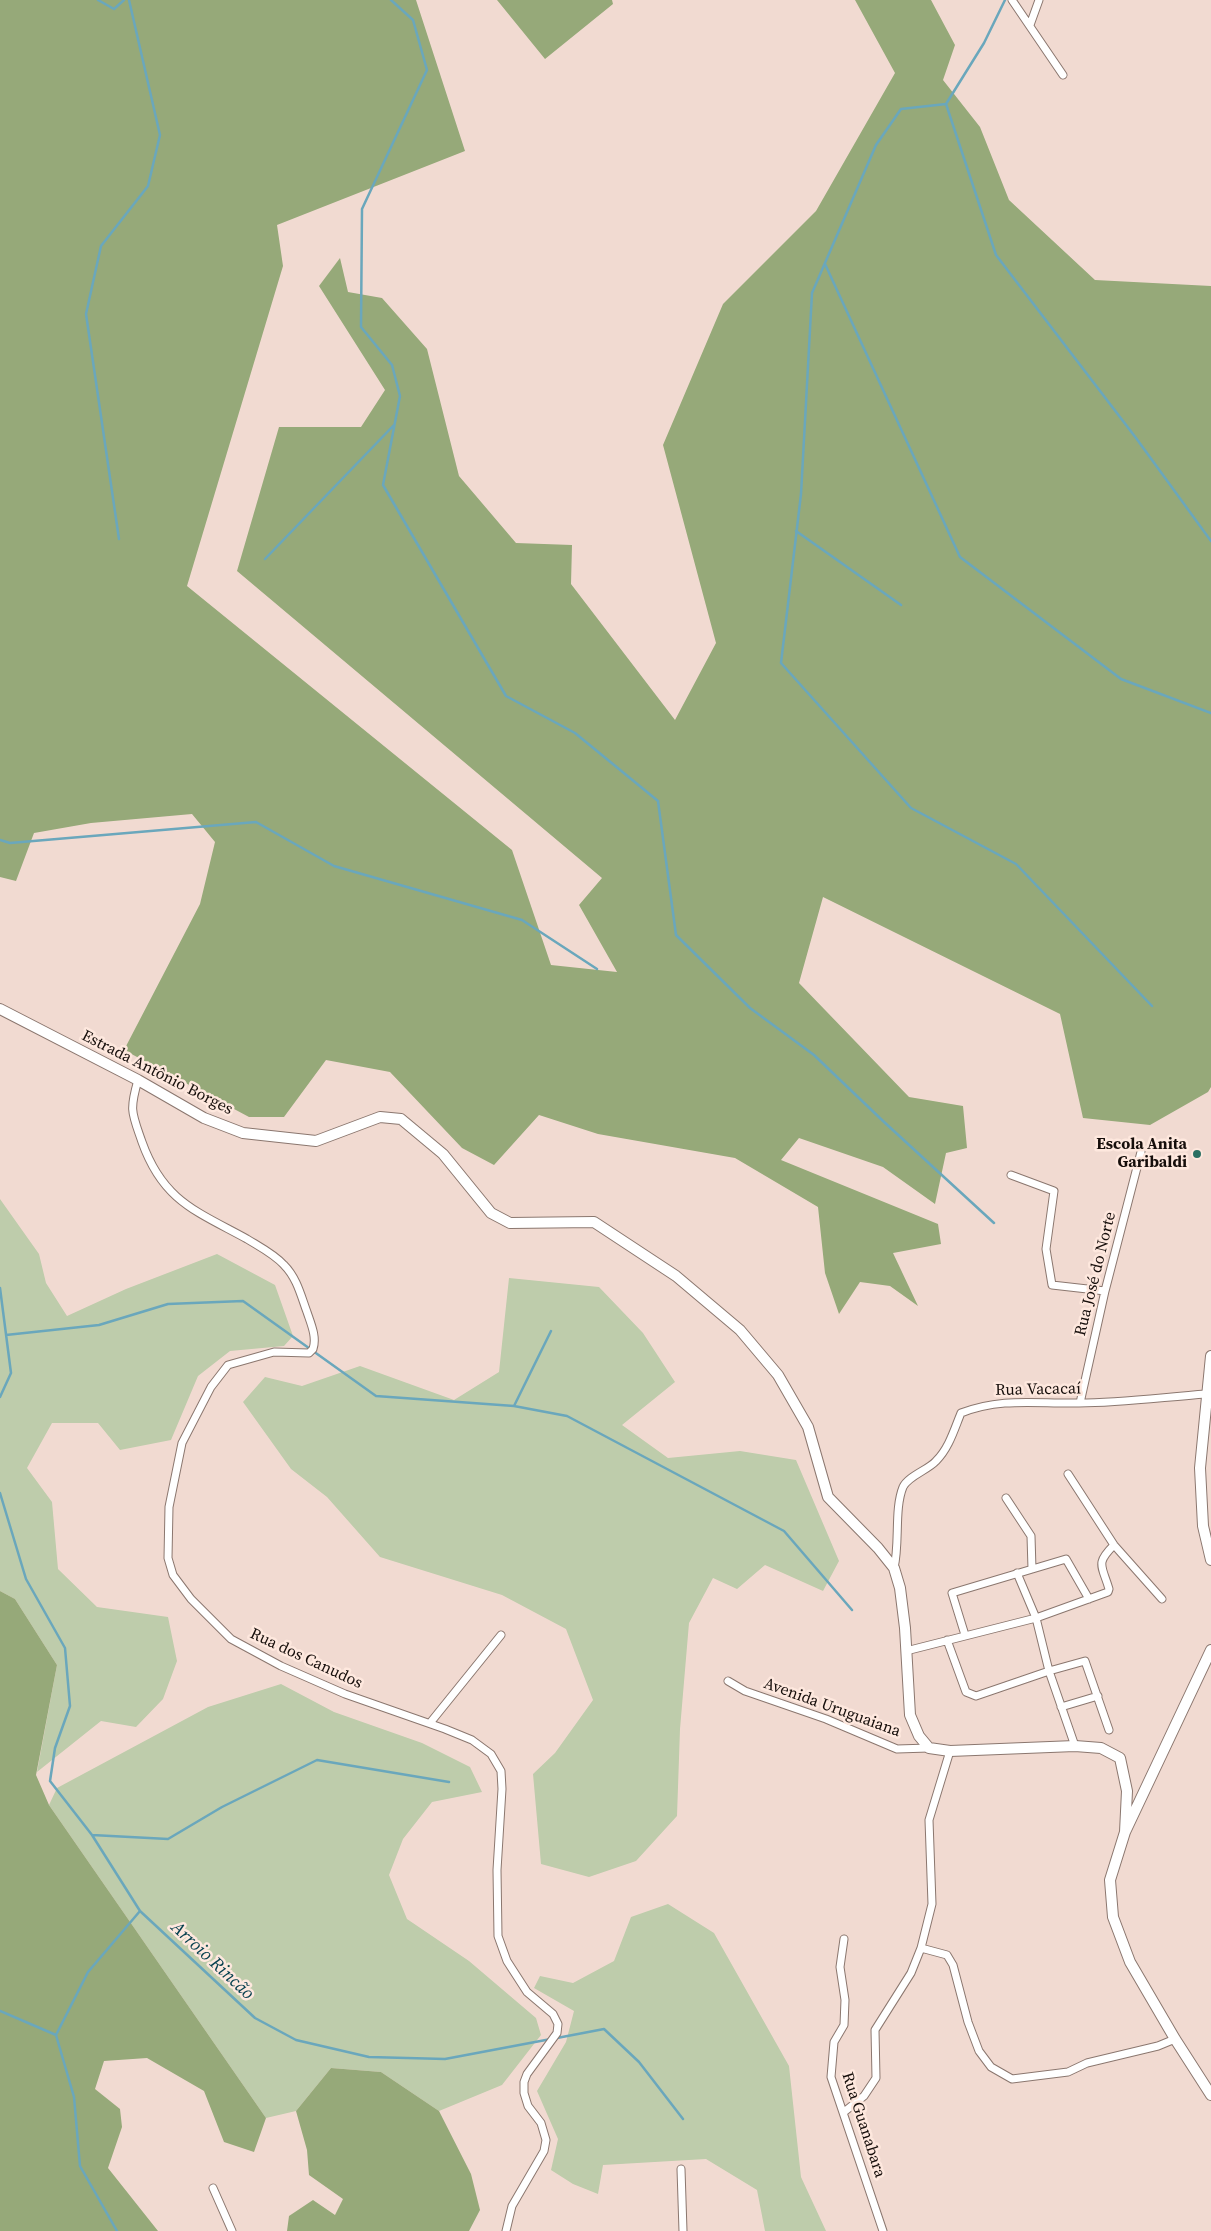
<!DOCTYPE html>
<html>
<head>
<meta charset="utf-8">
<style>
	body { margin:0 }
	canvas { display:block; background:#f1dad1 }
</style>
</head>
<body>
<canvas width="1211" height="2231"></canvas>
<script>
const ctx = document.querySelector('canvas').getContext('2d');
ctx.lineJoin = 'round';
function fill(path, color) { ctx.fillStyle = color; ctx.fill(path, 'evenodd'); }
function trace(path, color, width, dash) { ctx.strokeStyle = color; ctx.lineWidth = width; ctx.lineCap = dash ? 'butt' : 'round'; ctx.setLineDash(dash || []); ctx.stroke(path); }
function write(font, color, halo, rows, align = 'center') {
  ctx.font = font + ' "Source Serif 4",serif'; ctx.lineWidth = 5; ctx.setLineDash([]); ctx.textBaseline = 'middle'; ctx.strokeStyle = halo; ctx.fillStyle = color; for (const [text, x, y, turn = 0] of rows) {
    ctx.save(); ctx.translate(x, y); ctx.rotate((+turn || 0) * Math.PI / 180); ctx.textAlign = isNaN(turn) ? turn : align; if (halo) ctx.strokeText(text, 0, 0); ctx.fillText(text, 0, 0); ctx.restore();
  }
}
fill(new Path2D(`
	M0,1199L39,1254L46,1283L67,1316L126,1289L217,1254L275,1285L293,1336L284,1346L230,1351L198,1376L171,1440L120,1450L98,1423H52L27,1468L52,1502L58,1569L97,1607L168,1617L177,1661L163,1699L136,1727L101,1721L37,1772L57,1665L15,1599L0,1591Z
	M509,1278L599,1287L643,1333L675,1382L622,1425L668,1458L740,1451L796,1460L839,1561L823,1591L765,1565L737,1589L713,1578L689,1623L680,1729L677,1816L636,1861L589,1877L541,1864L533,1774L555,1753L593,1700L566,1629L502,1595L380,1557L327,1497L291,1469L243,1402L265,1377L302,1386L360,1366L454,1400L499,1372Z
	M281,1684L334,1712L422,1743L470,1767L482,1792L432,1802L403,1839L389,1875L407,1919L469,1961L536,2018L541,2035L502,2085L439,2111L381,2072L331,2068L296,2111L266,2118L49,1805L57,1788L208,1707Z
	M668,1904L714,1933L789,2066L801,2177L826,2231H765L757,2190L706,2159L603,2165L598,2194L573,2184L551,2170L558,2139L537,2091L566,2042L574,2011L534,1988L540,1976L573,1983L614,1961L631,1917Z`), '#beccab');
fill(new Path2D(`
	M0,0H416L465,151L277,225L283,266L187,586L512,850L551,965L617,972L579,905L602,878L237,571L279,427H361L385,390L319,286L340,258L348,292L382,298L427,349L459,476L516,543L572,545L571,584L675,720L716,643L663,445L723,304L816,211L895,73L855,0H931L955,45L943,80L980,127L1009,200L1095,280L1211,286V1087L1208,1092L1150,1125L1083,1118L1060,1014L823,897L799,983L909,1097L963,1106L967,1148L946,1153L935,1204L883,1167L799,1138L781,1160L938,1224L941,1244L893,1253L918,1306L890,1286L860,1282L839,1314L825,1273L818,1207L735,1158L598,1134L539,1115L494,1165L462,1148L390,1072L326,1060L284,1117H249L124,1050L200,904L215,842L192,814L91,823L34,833L16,881L0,877Z
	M497,0H612L613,4L545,59Z
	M0,1591L15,1599L57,1665L36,1775L49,1805L266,2118L254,2152L224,2142L204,2091L147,2058L104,2061L95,2089L120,2109L122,2127L108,2168L158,2231H0Z
	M331,2068L381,2072L439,2111L471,2174L480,2210L469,2231H287L289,2216L313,2200L335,2215L343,2199L309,2175L307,2150L296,2111Z`), '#96a979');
trace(new Path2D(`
	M98,0L114,9L124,0
	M391,0L413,20L427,70L362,209L361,327L392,365L400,396L383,485L506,696L575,733L658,801L676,935L750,1008L814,1055L883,1121L994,1223
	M1005,0L984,43L946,104L996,255L1136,438L1211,541
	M946,104L901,109L876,145L812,293L801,494L781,663L911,808L1016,864L1152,1006
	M825,264L960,557L1121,679L1211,713
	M796,531L901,605
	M119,539L86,314L101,246L148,186L160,135L129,0
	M265,559L394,425
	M0,840L10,843L256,822L334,866L522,920L597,969
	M0,1288L11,1373L0,1397
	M6,1335L99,1325L168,1304L243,1301L376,1396L514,1406L567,1416L784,1531L852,1610
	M514,1406L551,1331
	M0,1493L26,1579L65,1648L70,1706L55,1748L50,1781L92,1835L140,1911L255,2018L296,2040L369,2057L445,2059L551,2039
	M92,1835L168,1839L222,1807L317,1760L449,1782
	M0,2011L56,2035
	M557,2038L604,2029L639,2062L683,2119
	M117,2231L80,2166L74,2097L56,2035L88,1972L140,1911`), '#6aa7bc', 2.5);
const street = new Path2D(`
	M1012,0L1063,75
	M1030,25L1039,0
	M138,1080C129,1111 132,1113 142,1142C163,1201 196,1211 247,1239C260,1247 274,1254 284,1265C297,1278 301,1296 307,1312C311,1324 317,1337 313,1349L309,1353L274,1352L228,1365L211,1387L182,1443L169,1507L168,1558L173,1575L191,1599L231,1639L281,1666L345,1694L445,1729L472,1740L491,1754L501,1771L502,1789L497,1870L498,1936L507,1961L527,1992L553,2014L558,2024L557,2033L527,2074L524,2082V2093L528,2106L541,2123L546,2140L544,2151L512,2206L506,2231
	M1011,1175L1054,1191L1046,1249L1052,1285L1105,1291
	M1080,1403L1105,1291L1141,1152
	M1068,1474L1114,1545L1162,1599
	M1006,1498L1031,1536L1032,1569
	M894,1568C900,1543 894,1509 903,1487C908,1476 928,1470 936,1461C949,1448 954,1430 961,1413C1002,1397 1037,1404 1079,1403C1121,1403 1164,1397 1206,1394
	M1017,1573L1036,1618L1049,1671L1075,1746
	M965,1635L952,1593L1066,1559L1089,1599
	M947,1640L966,1692L976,1696L1049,1671L1085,1661L1109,1730
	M906,1651L1036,1618L1108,1592L1109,1589C1102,1565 1095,1564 1114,1545
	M728,1681L745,1691L826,1719L897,1749L929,1748
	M1061,1707L1098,1696
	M430,1723L501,1635
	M844,1939L840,1967L845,2000L844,2025L834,2042L831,2077L883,2231
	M921,1948L947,1955L953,1965L968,2022L979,2051L991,2067L1012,2079L1068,2072L1087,2063L1158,2046L1175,2039
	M844,2112L864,2096L876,2078L875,2030L911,1973L921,1948L932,1904L929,1820L950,1751
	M681,2169L683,2231
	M213,2188L232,2231`);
const secondary = new Path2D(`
	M0,1009L138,1080L204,1118L243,1133L316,1141L380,1117L401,1119L443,1154L491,1213L510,1223L594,1222L676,1276L740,1330L778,1375L808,1427L828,1497L878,1548L894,1568L900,1588L905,1628L910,1715L919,1736L929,1748L950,1751L1075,1746L1101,1748L1120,1758L1127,1791L1125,1832
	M1211,1356L1200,1468L1203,1526L1211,1560
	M1211,1650L1125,1832L1110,1880L1113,1917L1130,1962L1175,2039L1211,2095`);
trace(street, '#8b776f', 9);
trace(secondary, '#8b776f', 12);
trace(street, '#fff', 7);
trace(secondary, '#fff', 10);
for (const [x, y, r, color] of [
	[1197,1154,5,"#2b7063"]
]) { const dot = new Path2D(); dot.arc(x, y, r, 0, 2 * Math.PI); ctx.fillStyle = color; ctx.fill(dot); trace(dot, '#fee8de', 2); }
write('16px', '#160e0b', '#fee8de', [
	["Estrada Antônio Borges",157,1073,27],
	["Rua José do Norte",1096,1274,-76],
	["Rua Vacacaí",1038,1390,-1],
	["Rua dos Canudos",306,1659,25],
	["Avenida Uruguaiana",832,1708,20],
	["Rua Guanabara",863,2125,72]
]);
write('bold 16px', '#160e0b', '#fee8de', [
	["Escola Anita",1187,1145],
	["Garibaldi",1187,1163]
], 'right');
write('italic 18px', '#053f4e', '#fee8de', [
	["Arroio Rincão",212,1961,43]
]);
</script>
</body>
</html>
